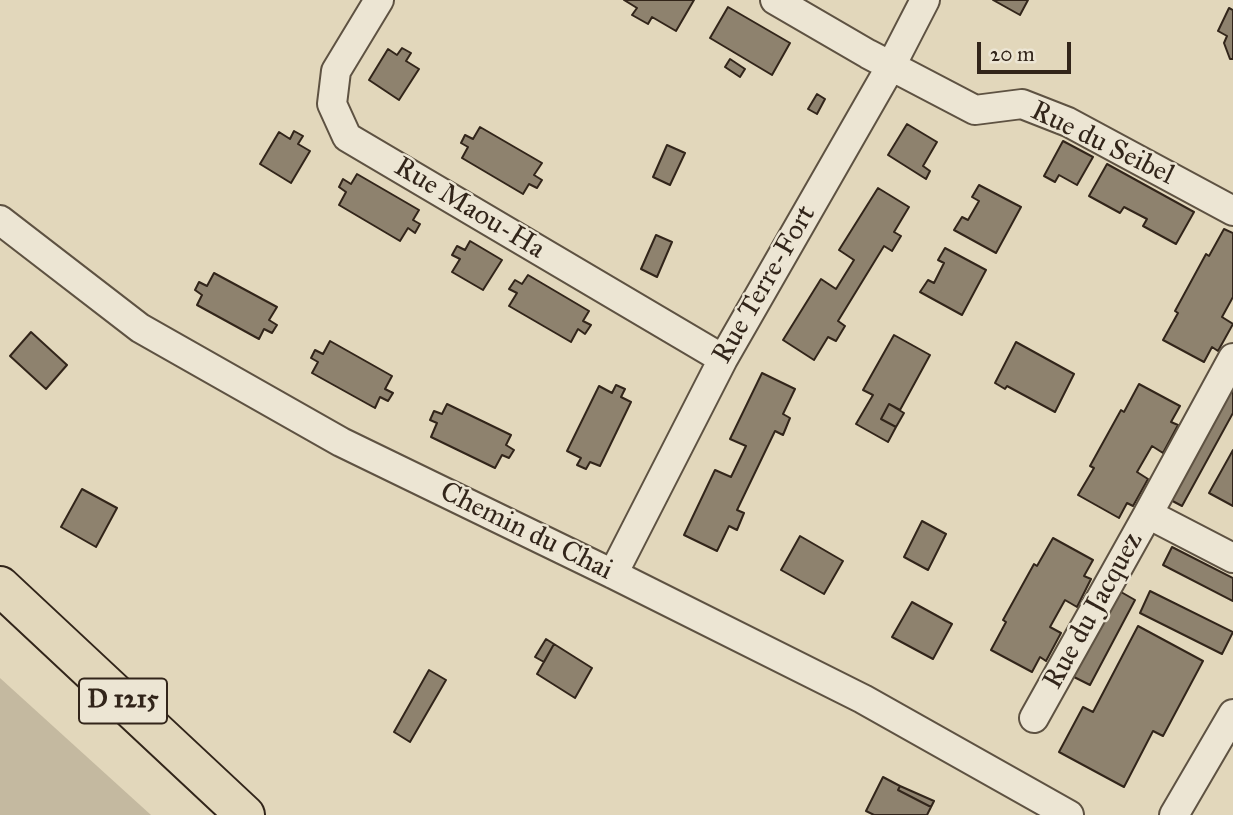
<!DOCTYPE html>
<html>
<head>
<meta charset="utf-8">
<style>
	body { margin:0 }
	#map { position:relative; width:1233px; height:815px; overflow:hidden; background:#e2d7bb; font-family:"IM FELL Great Primer",serif }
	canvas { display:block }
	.scale { position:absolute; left:977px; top:42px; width:94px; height:32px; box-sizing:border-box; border:4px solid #32251a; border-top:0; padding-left:9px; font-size:21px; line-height:24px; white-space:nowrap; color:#32251a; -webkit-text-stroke:5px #ece5d3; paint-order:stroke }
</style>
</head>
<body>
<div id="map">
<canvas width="1233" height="815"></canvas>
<div class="scale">20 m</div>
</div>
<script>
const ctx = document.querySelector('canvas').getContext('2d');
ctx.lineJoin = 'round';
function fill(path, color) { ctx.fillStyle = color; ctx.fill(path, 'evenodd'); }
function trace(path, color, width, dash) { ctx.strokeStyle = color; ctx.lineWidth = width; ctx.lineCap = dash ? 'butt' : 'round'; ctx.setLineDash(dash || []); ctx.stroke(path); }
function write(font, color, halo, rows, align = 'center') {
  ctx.font = font + ' "IM FELL Great Primer",serif'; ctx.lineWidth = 5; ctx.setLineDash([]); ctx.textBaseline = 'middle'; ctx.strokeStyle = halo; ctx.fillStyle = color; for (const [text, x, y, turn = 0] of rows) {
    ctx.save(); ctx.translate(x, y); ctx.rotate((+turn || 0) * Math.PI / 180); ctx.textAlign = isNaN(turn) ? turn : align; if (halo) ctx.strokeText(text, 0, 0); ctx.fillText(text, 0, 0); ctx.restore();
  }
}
fill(new Path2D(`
	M0,678L151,815H0Z`), '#c4b9a0');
const building = new Path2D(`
	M624,0H694L676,31L652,17L648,24L632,15L637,8Z
	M993,0H1028L1020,15Z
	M728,7L790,43L772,75L710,38Z
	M1229,8L1233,10V59H1230L1224,43L1227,36L1218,31Z
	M402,48L411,53L406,61L419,69L399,100L369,80L388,49L397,55Z
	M730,59L745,69L740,77L725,67Z
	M817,94L825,99L817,114L808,109Z
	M907,124L937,142L923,166L930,171L926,179L888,155Z
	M480,127L542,163L534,175L542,180L537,188L529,184L523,194L462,158L468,147L461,143L465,135L473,139Z
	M294,131L303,136L298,144L310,151L291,183L260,164L279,132L290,139Z
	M1063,141L1093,157L1077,185L1059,175L1055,182L1044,176Z
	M667,145L685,153L670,185L653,177Z
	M1107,164L1194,212L1176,244L1143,226L1147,219L1124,207L1120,213L1089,196Z
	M357,174L419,210L413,220L420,224L415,233L408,228L400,241L339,205L346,192L339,187L343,179L351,184Z
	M979,185L1021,207L996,253L954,230L962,217L968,220L979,201L972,197Z
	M878,188L909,207L894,232L901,236L892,251L884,246L838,321L845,326L836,341L828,337L814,360L783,340L821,279L836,289L854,260L839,250Z
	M1224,229L1233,233V297L1222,317L1233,324L1218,351L1212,347L1204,362L1163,340L1178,313L1175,311L1206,254L1209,256Z
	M656,235L672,242L657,277L641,269Z
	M470,241L502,260L483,290L452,272L460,259L452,255L457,246L465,250Z
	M945,248L986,270L962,315L920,292L928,280L934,283L944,263L938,260Z
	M214,273L277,307L269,320L277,325L272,333L264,329L259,339L197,305L202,295L195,290L199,282L207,286Z
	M528,275L589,311L583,321L591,325L585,334L578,329L571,342L509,306L517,293L509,289L515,280L522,284Z
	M31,332L67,365L46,389L10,356Z
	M894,335L930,355L900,410L889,404L881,419L896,427L888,442L856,424L873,395L863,390Z
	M330,341L392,376L385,389L393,393L388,401L380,397L375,408L312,373L318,362L311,358L315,350L323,354Z
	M1016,342L1074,374L1055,412L1007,386L1005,389L995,383Z
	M1233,372V413L1182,506L1165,497Z
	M762,373L795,389L783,414L790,418L783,435L775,431L737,510L744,513L737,530L729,526L717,551L684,535L715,470L731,477L746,446L730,439Z
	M1139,384L1180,406L1171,422L1178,425L1163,453L1152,446L1137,472L1148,479L1133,506L1127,503L1119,518L1078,495L1094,468L1090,466L1121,410L1124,412Z
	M616,385L625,389L621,397L631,402L600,466L590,462L586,469L577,465L581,458L567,451L599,386L612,393Z
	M447,404L511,435L506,445L514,450L509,458L502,455L495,468L431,437L437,423L430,420L434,411L442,414Z
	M889,404L904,413L896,427L881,419Z
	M1233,450V506L1209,493Z
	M82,489L117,508L96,547L61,527Z
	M922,521L946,534L928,570L904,557Z
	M800,536L843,561L824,594L781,570Z
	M1053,538L1093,560L1084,576L1091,579L1077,607L1065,600L1050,627L1061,633L1046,661L1040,657L1032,672L991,650L1006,622L1003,620L1034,564L1037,566Z
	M1172,547L1233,578V601L1163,565Z
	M1114,588L1135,600L1090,685L1068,674Z
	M1150,591L1233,632L1222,654L1140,613Z
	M912,602L952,624L933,659L892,637Z
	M1138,626L1203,661L1163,736L1153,731L1124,787L1059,752L1083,707L1093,712Z
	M546,639L554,644L544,662L535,657Z
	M554,644L592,668L575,698L537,674Z
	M429,670L446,680L410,742L394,732Z
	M883,777L900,786L898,790L931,807L927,815H874L866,811Z
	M900,786L934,801L931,807L898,790Z`);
fill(building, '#8e826e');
trace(building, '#32251a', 2);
const minor = new Path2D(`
	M379,0L336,71L332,104L347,137L723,359
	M775,0L868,54L975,110L1022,104L1068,122L1233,211
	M0,220L140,328L341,442L613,574L863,699L1069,815
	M1148,514L1233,358
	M613,574L723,359L891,66L925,0
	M1034,718L1148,514L1233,558
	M1174,815L1233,714`);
const primary = new Path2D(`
	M0,586L245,815`);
trace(minor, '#5e5242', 32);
trace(primary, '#32251a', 42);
trace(minor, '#ece5d3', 28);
trace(primary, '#e2d7bb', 38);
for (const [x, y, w] of [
	[123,701,88]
]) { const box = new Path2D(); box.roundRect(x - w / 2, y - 22.5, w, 45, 5); ctx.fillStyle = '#ece5d3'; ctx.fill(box); trace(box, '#32251a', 2); }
write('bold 26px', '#32251a', null, [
	["D 1215",123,701]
]);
write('28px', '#32251a', '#ece5d3', [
	["Rue du Seibel",1102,144,26],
	["Rue Maou-Ha",469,209,31],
	["Rue Terre-Fort",765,285,-60],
	["Chemin du Chai",526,532,26],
	["Rue du Jacquez",1094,611,-61]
]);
</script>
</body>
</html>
